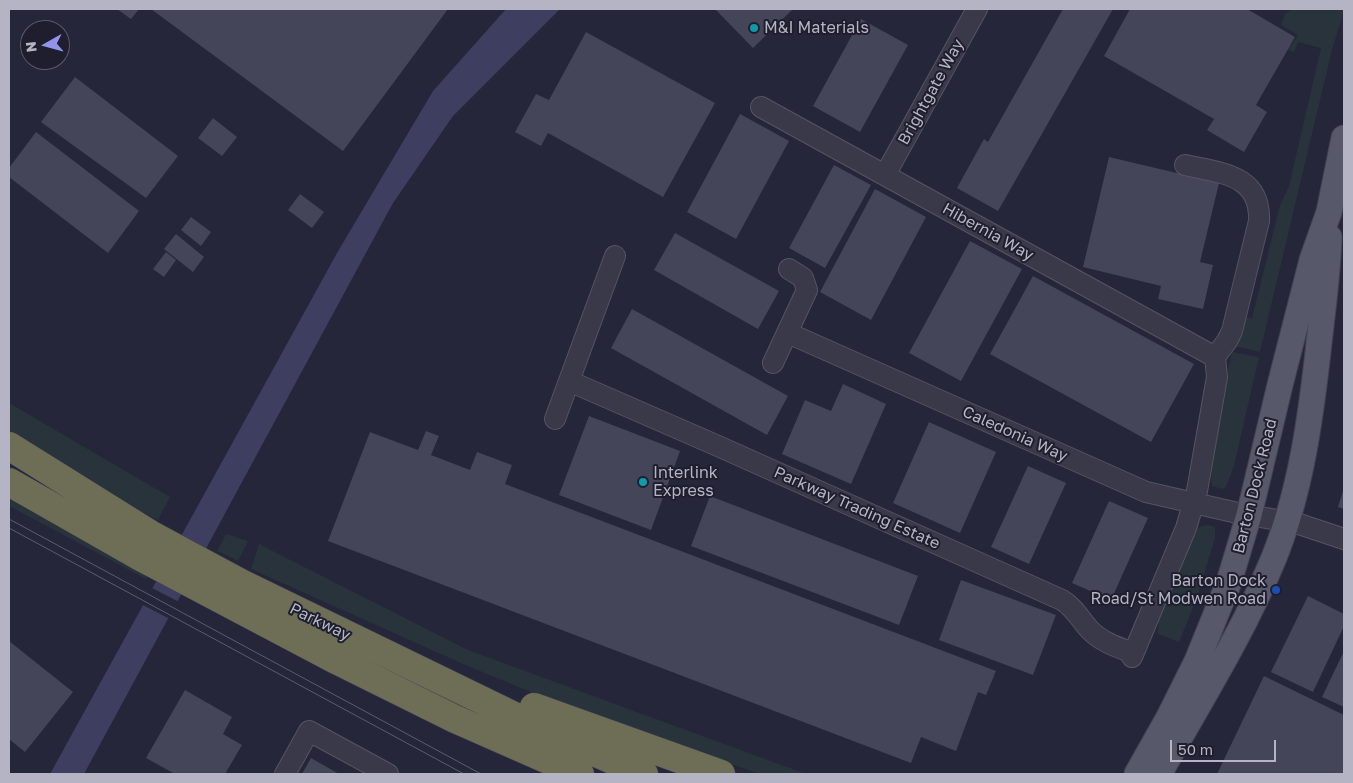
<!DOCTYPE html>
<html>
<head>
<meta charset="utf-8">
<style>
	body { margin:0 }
	#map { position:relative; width:1353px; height:783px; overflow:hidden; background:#252639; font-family:"Golos Text",sans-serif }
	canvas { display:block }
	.frame { position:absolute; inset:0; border:10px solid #b4b4c5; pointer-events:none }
	.north { position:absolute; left:20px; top:20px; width:50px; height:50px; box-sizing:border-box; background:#1e1e2e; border:1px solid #5a5a6a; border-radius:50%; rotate:263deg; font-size:14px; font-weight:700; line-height:20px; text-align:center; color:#b4b4c5 }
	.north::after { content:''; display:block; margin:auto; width:18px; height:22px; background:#9293eb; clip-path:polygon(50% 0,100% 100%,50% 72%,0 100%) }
	.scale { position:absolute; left:1170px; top:740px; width:106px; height:22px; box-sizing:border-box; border:2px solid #b4b4c5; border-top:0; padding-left:6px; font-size:15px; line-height:18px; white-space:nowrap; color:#b4b4c5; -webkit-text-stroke:4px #1e1e2e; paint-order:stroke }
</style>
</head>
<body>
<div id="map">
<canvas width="1353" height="783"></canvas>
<div class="frame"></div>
<div class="north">N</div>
<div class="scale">50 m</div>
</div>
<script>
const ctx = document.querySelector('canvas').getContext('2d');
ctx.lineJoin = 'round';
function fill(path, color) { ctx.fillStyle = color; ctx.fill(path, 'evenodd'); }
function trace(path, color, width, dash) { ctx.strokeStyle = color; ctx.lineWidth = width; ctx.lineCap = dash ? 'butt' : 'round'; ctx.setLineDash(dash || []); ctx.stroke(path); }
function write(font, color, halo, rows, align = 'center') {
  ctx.font = font + ' "Golos Text",sans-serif'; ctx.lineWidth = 4; ctx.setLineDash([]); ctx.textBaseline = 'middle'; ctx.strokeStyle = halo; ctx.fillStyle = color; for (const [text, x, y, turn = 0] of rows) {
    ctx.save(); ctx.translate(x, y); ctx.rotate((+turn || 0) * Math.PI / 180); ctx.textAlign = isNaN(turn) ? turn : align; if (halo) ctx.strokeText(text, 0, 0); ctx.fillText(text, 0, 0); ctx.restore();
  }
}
fill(new Path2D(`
	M1292,9H1344V10L1332,50L1260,352L1235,346L1242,316L1252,318L1280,205L1289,186L1321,48L1298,42L1294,52L1288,50L1298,35L1281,25L1285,14Z
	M1232,352L1259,357L1234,466L1226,487L1222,489L1212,486L1211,479L1216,423Z
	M9,403L170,497L158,520L90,488L9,435Z
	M9,488L150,572L146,579L9,506Z
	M1208,525L1215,527V538L1197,598L1179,642L1158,634L1159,614L1196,530L1201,526Z
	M226,534L248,541L238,561L217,551Z
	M259,544L468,650L806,774H760L560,704L463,664L251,569Z`), '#28333b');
fill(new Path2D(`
	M506,9H560L453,116L393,203L84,774H50L337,253L433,91Z`), '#3d3e60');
fill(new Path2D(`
	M150,587L181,603L172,620L141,604Z`), '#252639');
fill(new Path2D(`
	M117,9H139L131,19Z
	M151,9H448L343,151Z
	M715,9H793L753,48Z
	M1063,9H1113L998,211L957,188L984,139L988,142Z
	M1130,9H1247L1295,37L1256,105L1267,112L1244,152L1207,130L1214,119L1104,56Z
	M861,19L908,45L860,132L813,106Z
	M586,32L715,103L663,197L548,133L541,146L515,132L536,94L549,100Z
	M75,77L178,156L146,198L41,122Z
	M740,114L789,141L736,239L687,212Z
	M213,118L237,137L222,156L198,138Z
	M36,132L139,211L108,253L9,177V168Z
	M1109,157L1219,183L1200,262L1213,265L1203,309L1158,299L1161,286L1083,267Z
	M834,165L871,185L825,268L789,248Z
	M875,189L926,217L871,320L820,292Z
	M300,194L324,212L312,228L288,210Z
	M191,217L211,232L201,246L181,230Z
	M675,233L779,291L758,329L654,270Z
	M176,234L204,257L193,272L164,249Z
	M970,241L1022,269L961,381L909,353Z
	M166,252L176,260L164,277L153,269Z
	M1033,276L1194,364L1151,442L990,354Z
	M632,309L788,396L767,435L611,348Z
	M843,384L886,404L851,484L782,454L805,400L831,411Z
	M589,416L680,451L651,530L559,495Z
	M929,422L996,452L960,533L893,503Z
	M426,431L439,436L431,455L470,470L477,452L512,465L505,484L996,671L986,695L978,692L956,751L921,737L911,763L328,541L370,432L418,450Z
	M1028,466L1066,483L1029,564L991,547Z
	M1344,488V509L1338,507Z
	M710,496L918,576L899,625L691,546Z
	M1109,501L1148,518L1111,600L1072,583Z
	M961,580L1056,615L1033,675L939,640Z
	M1308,596L1344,614V626L1313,692L1271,672Z
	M9,641L73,692L25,752L9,739Z
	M1344,651V707L1322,697Z
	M1264,676L1344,715V774H1217Z
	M185,690L232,717L223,734L242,745L225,774H175L146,758Z
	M311,758L339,774H302Z`), '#45455a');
const minor = new Path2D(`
	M761,107L1215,357
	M885,175L977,9
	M788,333L1146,492L1242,514L1296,523L1344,539
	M773,363L807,290L803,278L789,269
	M569,381L718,446L1062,600C1074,607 1080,619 1089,629C1101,642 1117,647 1133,653
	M555,419L615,256
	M1132,657L1186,528L1197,491L1217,377L1215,357L1227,341L1232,331L1259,221C1261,174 1220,173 1185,165
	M285,774L309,731L388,774`);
const major = new Path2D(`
	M1137,774L1168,719L1197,661L1229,582L1249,515L1280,385L1312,260L1329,212L1344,138
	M1159,774C1198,704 1242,635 1273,560C1301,492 1311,416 1319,343C1323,308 1328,273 1329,237`);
const highway = new Path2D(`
	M9,446L150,534L241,583L537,727L644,774
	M9,482L139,556L336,660L455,719L580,774
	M534,707L721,774`);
trace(minor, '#545464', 22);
trace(major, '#424252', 27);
trace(highway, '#414151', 29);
trace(minor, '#393949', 20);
trace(major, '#575869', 25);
trace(highway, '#6e6e57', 28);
trace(new Path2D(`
	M9,519L481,774
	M9,528L464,774`), '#5b5c70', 1);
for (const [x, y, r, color] of [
	[754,28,5,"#0f9aa8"],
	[643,482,5,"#0f9aa8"],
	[1276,590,5,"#1a4fb4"]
]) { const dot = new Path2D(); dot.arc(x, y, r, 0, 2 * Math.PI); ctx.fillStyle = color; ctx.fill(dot); trace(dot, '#1e1e2e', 2); }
write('16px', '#b4b4c5', '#1e1e2e', [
	["M&I Materials",764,28],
	["Interlink",653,473],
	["Express",653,491],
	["Barton Dock",1266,581,"right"],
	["Road/St Modwen Road",1266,599,"right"]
], 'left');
write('16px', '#b4b4c5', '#1e1e2e', [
	["Brightgate Way",931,92,-61],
	["Hibernia Way",988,232,29],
	["Caledonia Way",1015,434,24],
	["Barton Dock Road",1255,486,-76],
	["Parkway Trading Estate",857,508,24],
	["Parkway",320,622,26]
]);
</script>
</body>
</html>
